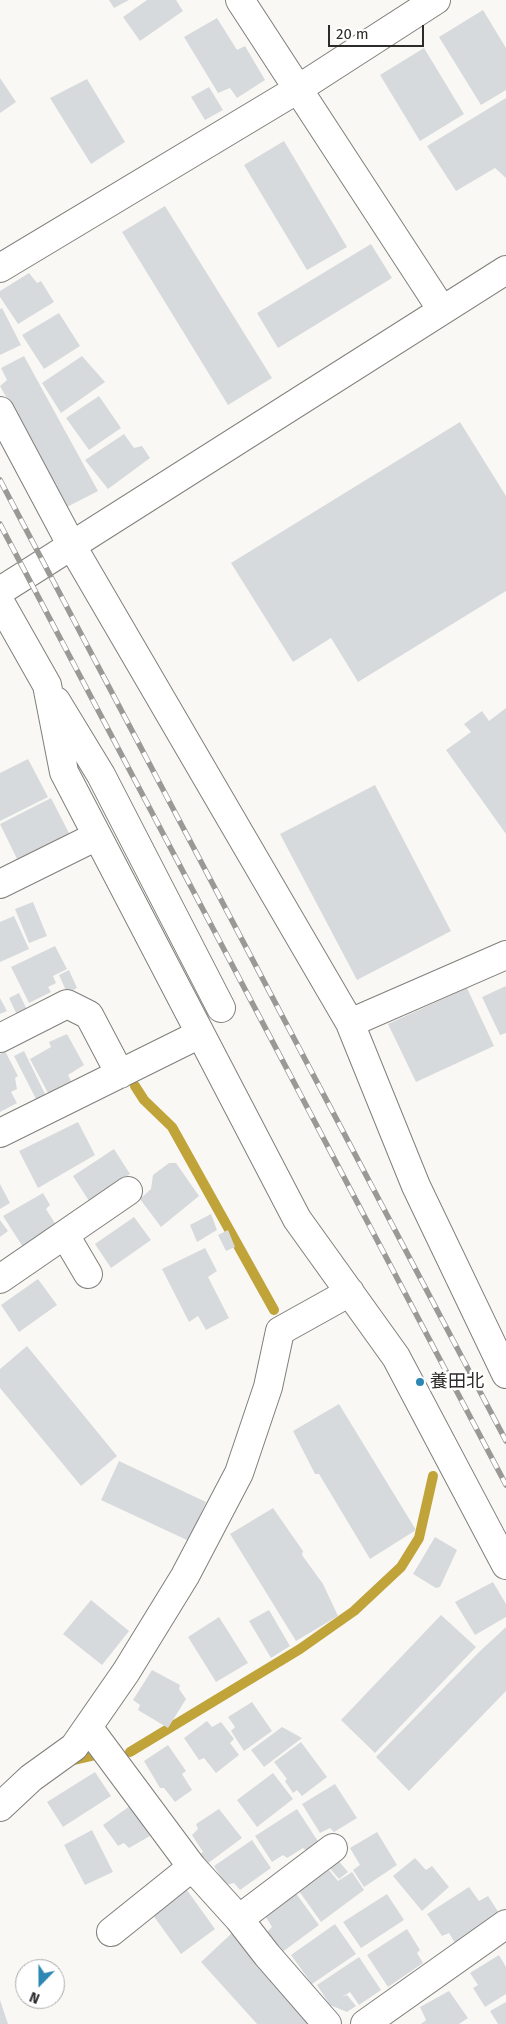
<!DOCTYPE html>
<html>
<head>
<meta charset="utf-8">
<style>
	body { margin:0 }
	#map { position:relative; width:506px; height:2024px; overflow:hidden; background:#f9f8f4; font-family:"Fira Sans",sans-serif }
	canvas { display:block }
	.north { position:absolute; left:15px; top:1959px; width:50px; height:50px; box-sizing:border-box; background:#fff; border:1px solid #abaaaa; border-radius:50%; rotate:202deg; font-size:14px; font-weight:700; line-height:20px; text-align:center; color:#2c2b2a }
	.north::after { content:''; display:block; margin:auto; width:18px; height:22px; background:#2d87b4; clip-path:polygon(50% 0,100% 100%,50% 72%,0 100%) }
	.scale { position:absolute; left:328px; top:25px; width:96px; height:22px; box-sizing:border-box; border:2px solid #2c2b2a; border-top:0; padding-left:6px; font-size:15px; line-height:18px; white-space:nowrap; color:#2c2b2a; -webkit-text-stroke:4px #fff; paint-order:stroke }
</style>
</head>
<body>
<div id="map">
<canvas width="506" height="2024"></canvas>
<div class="north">N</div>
<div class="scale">20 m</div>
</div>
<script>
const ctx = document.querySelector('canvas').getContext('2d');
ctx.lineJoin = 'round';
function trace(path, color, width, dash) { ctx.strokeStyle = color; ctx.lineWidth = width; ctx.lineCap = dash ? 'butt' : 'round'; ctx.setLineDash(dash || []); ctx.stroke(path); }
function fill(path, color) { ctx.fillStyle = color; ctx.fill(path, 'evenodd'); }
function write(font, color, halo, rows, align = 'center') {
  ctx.font = font + ' "Fira Sans","Noto Sans JP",sans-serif'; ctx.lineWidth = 5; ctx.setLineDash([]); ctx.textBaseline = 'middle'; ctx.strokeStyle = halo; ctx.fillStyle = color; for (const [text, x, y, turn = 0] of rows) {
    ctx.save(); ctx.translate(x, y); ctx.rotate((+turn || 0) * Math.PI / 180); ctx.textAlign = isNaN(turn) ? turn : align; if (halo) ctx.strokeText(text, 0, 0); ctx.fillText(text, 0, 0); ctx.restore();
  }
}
trace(new Path2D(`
	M135,1086L144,1100L172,1127L274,1310
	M130,1752L300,1649L354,1611L401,1567L419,1538L433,1476
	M70,1761L100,1754`), '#c0a339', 10);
fill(new Path2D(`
	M109,0H129L114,8Z
	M147,0H176L183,11L140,41L123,17Z
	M483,10L506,48V90L481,105L439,37Z
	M217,18L237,50L245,46L265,80L237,98L230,88L218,93L184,37Z
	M424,48L464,114L420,141L380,75Z
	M0,78L16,102L0,113Z
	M87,79L125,142L91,164L50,98Z
	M209,87L223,110L205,120L191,97Z
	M506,98V178L495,168L456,191L427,146Z
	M284,141L347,247L307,270L244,165Z
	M165,206L272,378L228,405L122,232Z
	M371,244L392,278L278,348L257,313Z
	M29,273L37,283L41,281L54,302L18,324L0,297V291Z
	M2,308L21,345L0,355V309Z
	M59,313L80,346L44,369L22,335Z
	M24,356L98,491L67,507L0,386L7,380L1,368Z
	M82,356L105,382L61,413L42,383Z
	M99,396L121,428L89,450L66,418Z
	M460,422L506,496V591L358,682L331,638L293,662L231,563Z
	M124,434L134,448L142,446L150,458L108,489L85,460Z
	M506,708V834L446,750L471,732L464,724L482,711L489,721Z
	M28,759L48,797L0,821V773Z
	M375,785L451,931L357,980L280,834Z
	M51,798L71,837L19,863L0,824Z
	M33,902L47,936L29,943L15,909Z
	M14,916L29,949L0,962V922Z
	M55,946L67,969L53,976L56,983L48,987L51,992L29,1003L11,967Z
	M69,970L77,988L67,993L59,975Z
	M506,986V1033L500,1035L482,997Z
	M467,988L494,1046L416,1082L388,1024Z
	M19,993L28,1012L18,1017L9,998Z
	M0,998L7,1011L0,1014Z
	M67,1034L84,1065L68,1075L71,1081L48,1093L30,1059L51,1047L49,1042Z
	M5,1051L18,1076L15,1078L17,1089L11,1092L17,1103L0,1112V1054Z
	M24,1051L45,1094L36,1099L14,1056Z
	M78,1122L95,1155L38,1188L19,1151Z
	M114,1149L130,1174L89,1201L73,1176Z
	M169,1163H176L199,1196L161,1227L140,1199L151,1189L153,1175Z
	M0,1184L10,1203L0,1209Z
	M43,1193L50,1205L46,1209L56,1225L23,1247L3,1216Z
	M211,1214L217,1230L197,1242L190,1225Z
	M134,1217L151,1240L111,1268L95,1244Z
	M0,1220L8,1231L0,1237Z
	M228,1230L235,1247L226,1251L218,1235Z
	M205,1248L217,1271L208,1277L229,1318L206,1330L198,1316L189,1322L162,1269Z
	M38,1279L57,1305L19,1332L1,1305Z
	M27,1346L117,1456L81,1486L0,1388V1369Z
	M339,1404L416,1530L370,1559L319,1474H315L293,1431Z
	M119,1461L206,1502L189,1541L101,1500Z
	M273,1508L303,1551L302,1555L323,1584L338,1616L296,1641L230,1534Z
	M435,1537L457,1550L440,1587L436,1588L413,1574Z
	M493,1582L506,1604V1617L475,1635L455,1602Z
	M91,1600L129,1631L102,1665L63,1634Z
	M269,1610L290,1646L271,1658L249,1621Z
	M441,1615L476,1647L375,1753L341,1720Z
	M219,1617L248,1663L216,1682L188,1637Z
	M506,1627V1691L409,1791L376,1757L478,1653Z
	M152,1670L180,1685L179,1689L186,1699L168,1728L138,1710L140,1705L133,1700Z
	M252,1702L272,1731L244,1751L231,1731L235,1727L228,1717Z
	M207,1721L212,1727L221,1722L234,1739L230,1743L239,1755L216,1773L204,1758L199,1760L184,1738Z
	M282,1727L302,1738L264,1767L251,1750Z
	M301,1742L327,1777L302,1796L297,1790L293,1793L285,1781L287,1779L274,1762Z
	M168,1745L186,1771L182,1774L192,1790L175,1802L164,1788H160L144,1761Z
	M95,1772L111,1796L63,1827L47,1802Z
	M273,1773L293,1799L257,1827L237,1800Z
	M335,1784L357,1818L334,1832L330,1828L320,1833L302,1804Z
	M130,1806L150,1836L129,1848L124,1843L118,1846L103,1825Z
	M219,1809L242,1838L207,1864L200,1854L203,1852L192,1835L198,1829L196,1824Z
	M297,1809L319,1843L307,1851L303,1848L287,1858L283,1855L272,1862L255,1836Z
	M92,1830L113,1872L85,1885L64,1845Z
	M377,1832L397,1865L364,1887L353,1870L360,1865L350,1848Z
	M252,1840L271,1868L240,1890L234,1883L226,1885L214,1866Z
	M336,1858L348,1872L339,1879L327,1865Z
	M415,1858L426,1870L432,1866L449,1887L422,1911L393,1876Z
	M329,1870L338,1881L352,1872L364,1890L321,1922L299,1891Z
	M184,1886L215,1929L181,1954L150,1911Z
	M469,1887L479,1901L488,1896L499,1913L455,1943L449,1933L442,1936L427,1914Z
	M295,1892L319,1925L281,1953L266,1933L272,1927L264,1914Z
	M387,1894L404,1920L361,1948L343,1922Z
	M335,1924L356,1954L312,1984L291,1955Z
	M407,1929L420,1950L417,1953L423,1963L388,1987L367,1955Z
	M232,1933L313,2024H257L201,1962Z
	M499,1955L506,1967V1994L485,2007L473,1988L478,1985L470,1973Z
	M359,1957L381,1990L359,2005L350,1992L342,1997L347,1995L356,2006L347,2012L330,2005L317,1985Z
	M449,1991L468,2018L459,2024H421L426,2020L420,2007Z
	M0,2000L8,2024H0Z
	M506,2002V2024H498L490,2011Z`), '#d7dadd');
const minor = new Path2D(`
	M240,0L442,310
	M0,268L298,89L436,0
	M0,411L72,546L350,1023L416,1186L506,1374
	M0,591L506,270
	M0,602L47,685L64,772L297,1219L396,1357L506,1565
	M56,701L101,775L221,1008
	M0,884L97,836
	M350,1023L506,955
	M0,1038L67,1004L89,1015L120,1074
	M0,1133L200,1034
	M65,1235L88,1274
	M0,1279L128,1191
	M88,1727L192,1867L239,1919L267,1955L327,2024
	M0,1807L31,1778L74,1747L126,1672L185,1576L239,1473L268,1387L280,1331L350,1292
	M239,1919L333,1848
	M111,1932L192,1867
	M365,2024L506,1924`);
trace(minor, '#807f7b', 30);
trace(minor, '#fff', 28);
const rail = new Path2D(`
	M0,480L506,1441
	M0,524L506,1485`);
trace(rail, '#9a9996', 5.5);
trace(rail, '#fff', 4, [11]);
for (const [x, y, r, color] of [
	[420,1382,5,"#2d87b4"]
]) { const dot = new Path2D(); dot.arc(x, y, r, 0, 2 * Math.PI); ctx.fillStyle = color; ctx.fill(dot); trace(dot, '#fff', 2); }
write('18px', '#2c2b2a', '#fff', [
	["養田北",430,1382]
], 'left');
</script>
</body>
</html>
